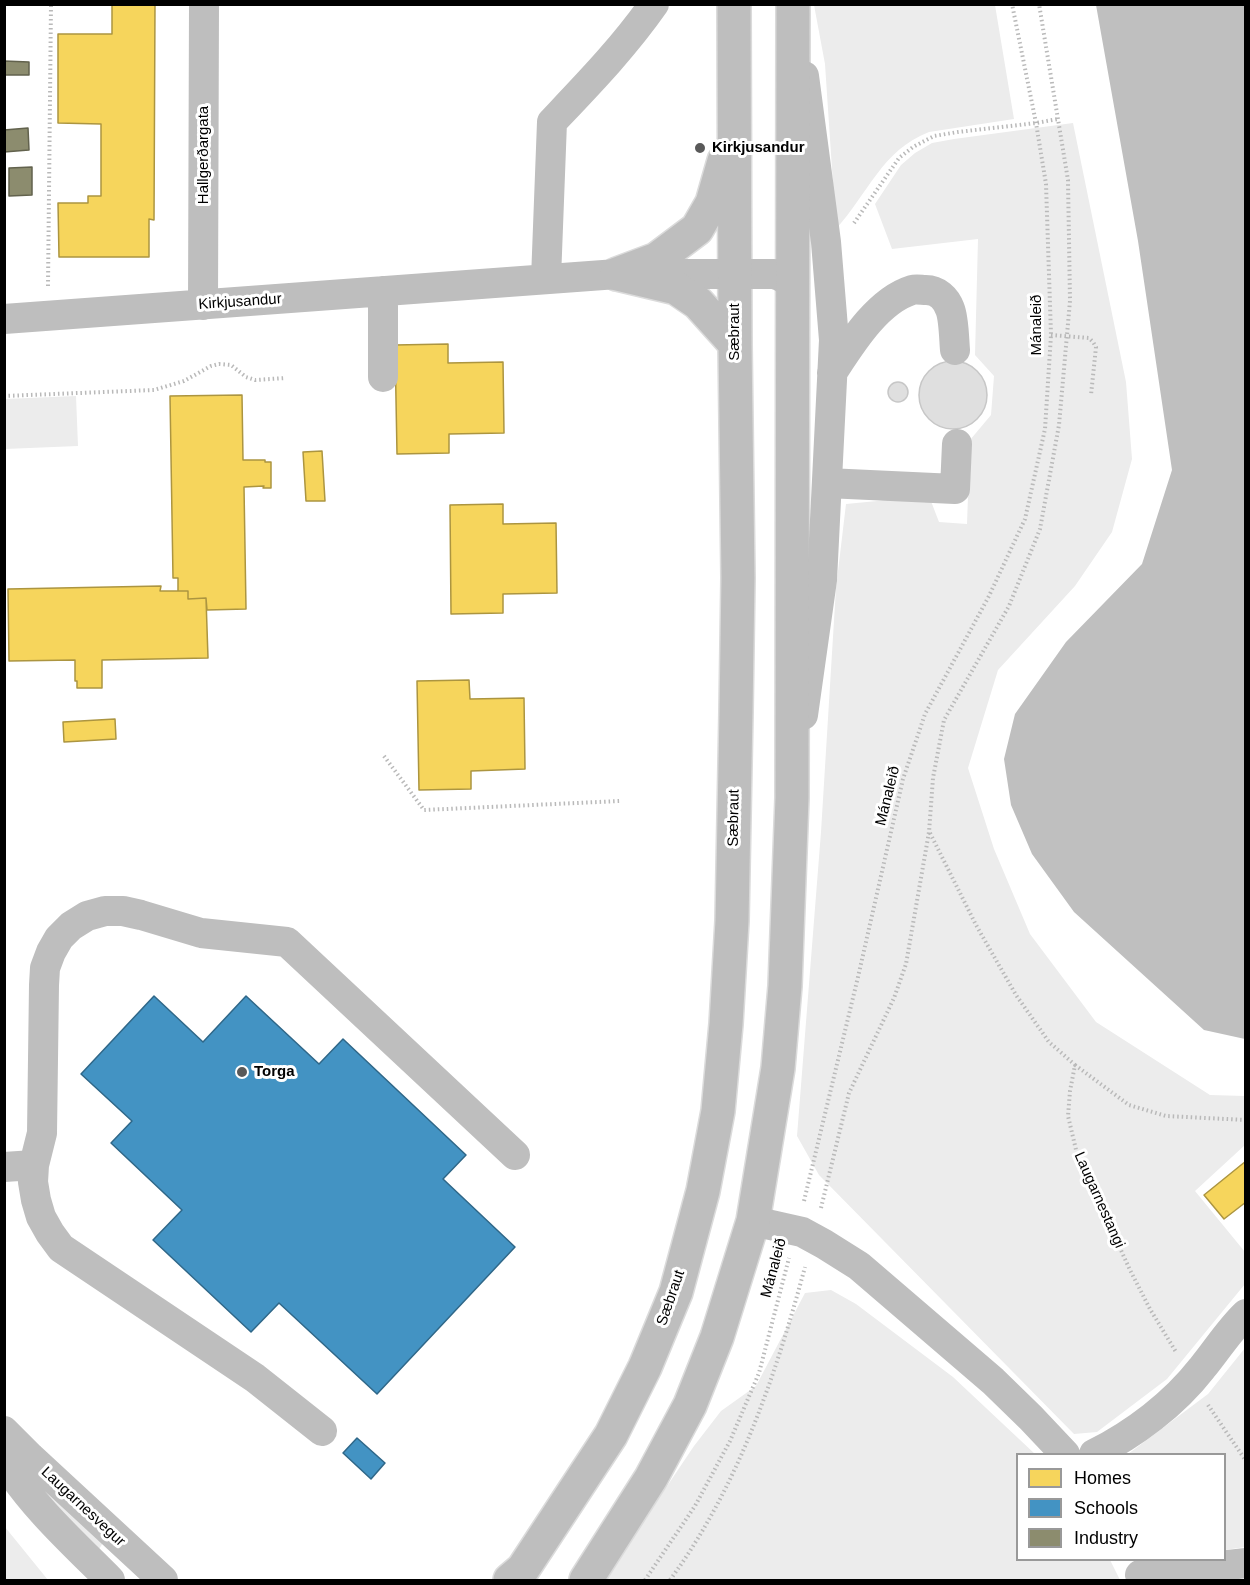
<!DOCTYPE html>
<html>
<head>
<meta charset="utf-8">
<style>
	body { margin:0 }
	#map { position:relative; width:1250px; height:1585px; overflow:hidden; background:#fff; font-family:Helvetica,sans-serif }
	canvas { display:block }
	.frame { position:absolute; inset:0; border:6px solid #000; pointer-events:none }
	.legend { position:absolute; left:1016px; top:1453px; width:210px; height:108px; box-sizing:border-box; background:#fff; border:2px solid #999; margin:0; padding:8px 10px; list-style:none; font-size:18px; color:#000 }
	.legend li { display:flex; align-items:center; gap:12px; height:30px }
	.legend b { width:30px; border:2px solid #999 }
</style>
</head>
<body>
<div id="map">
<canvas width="1250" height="1585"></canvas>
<div class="frame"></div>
<ul class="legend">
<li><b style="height:16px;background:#f6d55c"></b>Homes</li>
<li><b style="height:16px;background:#4393c3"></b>Schools</li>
<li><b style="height:16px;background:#8c8c6e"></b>Industry</li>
</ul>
</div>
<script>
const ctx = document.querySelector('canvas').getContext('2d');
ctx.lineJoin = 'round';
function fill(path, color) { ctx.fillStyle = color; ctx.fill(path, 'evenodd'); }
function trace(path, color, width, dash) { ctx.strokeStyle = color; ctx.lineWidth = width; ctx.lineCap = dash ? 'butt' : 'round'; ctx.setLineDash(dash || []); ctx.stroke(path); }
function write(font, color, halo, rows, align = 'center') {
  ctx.font = font + ' Helvetica,sans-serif'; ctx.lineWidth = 6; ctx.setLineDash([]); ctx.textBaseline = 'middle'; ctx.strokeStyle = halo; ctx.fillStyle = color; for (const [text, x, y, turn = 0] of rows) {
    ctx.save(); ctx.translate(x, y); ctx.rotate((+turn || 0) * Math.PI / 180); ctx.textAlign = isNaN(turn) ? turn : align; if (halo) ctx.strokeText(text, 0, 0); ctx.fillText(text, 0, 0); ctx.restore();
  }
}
fill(new Path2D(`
	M814,5H995L1014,119L929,132C882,150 868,194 836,229L825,64Z
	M1073,123L1126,382L1132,459L1112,532L1075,586L998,670L968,768L994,849L1030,934L1096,1022L1210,1095L1245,1096V1145L1195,1191L1245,1252V1284L1167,1379L1097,1432L1074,1434L819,1175L797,1136L821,832L836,588L846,504L929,496L939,522L967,524L970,440L991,415L994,376L975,355L978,239L892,249L875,204L901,165L915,153L932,143L954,139Z
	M76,396L78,446L5,449V399Z
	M831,1290L856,1304L953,1377L1035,1454H1018V1560H1110L1120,1580H604L694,1446L721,1411L756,1386L805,1293Z
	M1245,1348V1547L1225,1550L1224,1454H1128L1208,1394Z
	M26,1473L104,1541L98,1551Z
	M4,1527H5L48,1580H5Z`), '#ececec');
fill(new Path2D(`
	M1096,5H1245V1039L1204,1030L1074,912L1032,854L1011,805L1004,759L1015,714L1066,642L1142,564L1172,470L1138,241Z`), '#bfbfbf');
const homes = new Path2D(`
	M112,4H155L154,220L149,219V257H59L58,203H88V196H101V124L58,123V34H112Z
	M448,344V363L503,362L504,433L449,434V453L397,454L395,345Z
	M242,395L243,460H265V462H271V488H263L264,486L244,487L246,609L207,610L206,598L188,599V591H178V578H173L170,396Z
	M322,451L325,501H306L303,452Z
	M503,504V524L556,523L557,593L503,594V613L451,614L450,505Z
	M161,586L160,591H188V599L206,598L208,658L102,660V688H77V681H75V660L9,661L8,589Z
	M469,680L470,699L524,698L525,769L471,771V789L419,790L417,681Z
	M115,719L116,739L64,742L63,722Z
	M1246,1161V1202L1224,1219L1204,1195Z`);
fill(homes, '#f6d55c');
trace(homes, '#ac9540', 1.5);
const schools = new Path2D(`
	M154,996L203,1042L246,996L319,1064L343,1039L466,1155L443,1179L515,1247L377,1394L279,1303L251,1332L153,1240L182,1210L111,1143L132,1121L81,1074Z
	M357,1438L385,1463L371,1479L343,1453Z`);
fill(schools, '#4393c3');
trace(schools, '#2f6788', 1.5);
const industry = new Path2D(`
	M4,61L29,62V75H4Z
	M28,128L29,150L4,152V130Z
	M32,167V195L9,196V168Z`);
fill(industry, '#8c8c6e');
trace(industry, '#62624d', 1.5);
const building = new Path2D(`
	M919 395a34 34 0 1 1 68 0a34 34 0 1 1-68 0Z
	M888 392a10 10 0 1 1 20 0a10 10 0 1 1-20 0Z`);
fill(building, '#dfdfdf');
trace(building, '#c7c7c7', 1.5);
const major = new Path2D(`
	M617,274L657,259L697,229L712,203L724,161
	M617,274L676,288L698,303L735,344
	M510,1580L523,1569L611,1435L645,1367L676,1292L703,1191L718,1111L726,1024L732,921L736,712L738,578L735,344L734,4
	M586,1580L651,1478L690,1405L717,1337L753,1221L778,1068L785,986L792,798L793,4`);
trace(major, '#dbdbdb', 36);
trace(new Path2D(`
	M854,223L899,158L913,147L934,136L958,132L1036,123L1058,119
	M48,286L51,4
	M1051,335L1089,338L1093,342L1096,347L1091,395
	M4,396L154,390L184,381L211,366L219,364L231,365L246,377L255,380L286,378
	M384,756L424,810L620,801
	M930,833L976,925L1016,995L1049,1042L1075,1065L1070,1091L1068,1116L1077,1154L1130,1270L1150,1309L1176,1352
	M1075,1065L1129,1105L1166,1116L1246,1120
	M804,1201L858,977L903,779L925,714L989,596L1025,519L1045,429L1051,335L1046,184L1036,123L1012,4
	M821,1208L849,1093L894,998L906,964L929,832L933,778L944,720L1009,606L1040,529L1059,425L1070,301L1068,180L1039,4
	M1208,1405L1246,1461
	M645,1580L695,1506L730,1441L759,1373L789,1258
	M670,1580C738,1487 775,1378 805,1267`), '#b9b9b9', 4, [1.5, 3]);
trace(new Path2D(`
	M546,279L552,122C588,84 624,47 654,4
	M203,305L204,4
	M4,319L617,274H774C783,276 788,280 793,287
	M832,373C851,344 877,301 912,290C916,289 922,290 926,290C937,290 946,298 950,309C954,319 954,339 955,350
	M383,377V291
	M827,483L955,489L957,444
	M803,715L822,580L834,340L826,242L804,76
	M4,1167L34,1165
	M753,1221L802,1232L824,1244L859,1266L993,1381L1031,1418L1065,1454
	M4,1431L30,1457L163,1580
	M322,1431L255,1378L61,1248L50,1233L41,1217L36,1200L33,1182L34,1165L42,1133L44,985L45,968L51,952L59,938L71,926L87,916L105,911H123L141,915L201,933L287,942L515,1155
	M1094,1454C1134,1434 1174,1404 1202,1368C1217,1350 1229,1330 1246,1314
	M4,1461C32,1506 73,1543 110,1580
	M1140,1575L1246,1563`), '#bebebe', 30);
trace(major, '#bebebe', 33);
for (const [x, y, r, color] of [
	[700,148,6,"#595959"],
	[242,1072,6,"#595959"]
]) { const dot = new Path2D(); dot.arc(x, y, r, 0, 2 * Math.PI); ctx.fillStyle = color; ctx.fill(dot); trace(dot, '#fff', 2); }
write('bold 15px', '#000', '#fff', [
	["Kirkjusandur",712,148],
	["Torga",254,1072]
], 'left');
write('15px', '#000', '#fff', [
	["Hallgerðargata",204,155,-90],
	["Kirkjusandur",240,302,-4],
	["Mánaleið",1037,325,-90],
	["Sæbraut",735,332,-90],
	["Mánaleið",888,796,-76],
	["Sæbraut",734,818,-89],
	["Laugarnestangi",1099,1200,66],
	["Mánaleið",774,1268,-75],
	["Sæbraut",671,1298,-71],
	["Laugarnesvegur",83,1507,43]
]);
</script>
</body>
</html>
